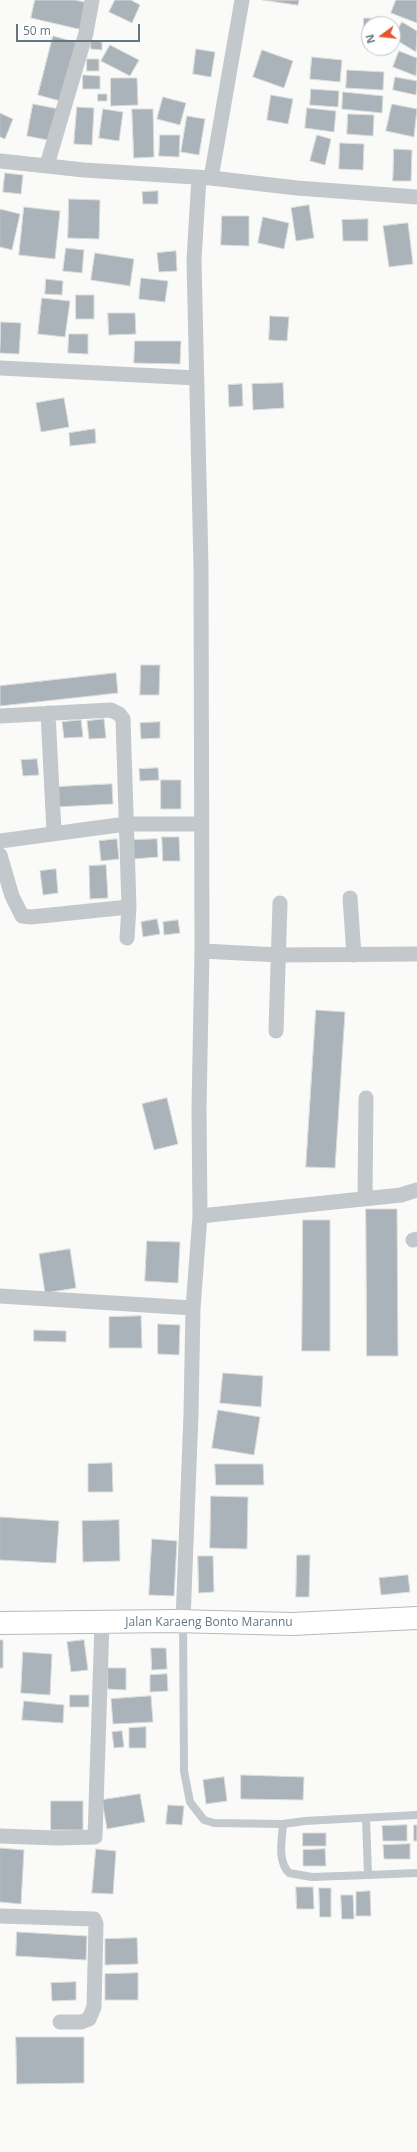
<!DOCTYPE html>
<html>
<head>
<meta charset="utf-8">
<style>
	body { margin:0 }
	#map { position:relative; width:417px; height:2152px; overflow:hidden; background:#fafaf8; font-family:"Open Sans",sans-serif }
	canvas { display:block }
	.north { position:absolute; left:361px; top:16px; width:40px; height:40px; box-sizing:border-box; background:#fff; border:1px solid #c1c8cd; border-radius:50%; rotate:255deg; font-size:11px; font-weight:700; line-height:16px; text-align:center; color:#657683 }
	.north::after { content:''; display:block; margin:auto; width:14px; height:18px; background:#e4572e; clip-path:polygon(50% 0,100% 100%,50% 72%,0 100%) }
	.scale { position:absolute; left:16px; top:24px; width:124px; height:18px; box-sizing:border-box; border:2px solid #657683; border-top:0; padding-left:5px; font-size:12px; line-height:14px; white-space:nowrap; color:#657683; -webkit-text-stroke:3px #fff; paint-order:stroke }
</style>
</head>
<body>
<div id="map">
<canvas width="417" height="2152"></canvas>
<div class="north">N</div>
<div class="scale">50 m</div>
</div>
<script>
const ctx = document.querySelector('canvas').getContext('2d');
ctx.lineJoin = 'round';
function fill(path, color) { ctx.fillStyle = color; ctx.fill(path, 'evenodd'); }
function trace(path, color, width, dash) { ctx.strokeStyle = color; ctx.lineWidth = width; ctx.lineCap = dash ? 'butt' : 'round'; ctx.setLineDash(dash || []); ctx.stroke(path); }
function write(font, color, halo, rows, align = 'center') {
  ctx.font = font + ' "Open Sans",sans-serif'; ctx.lineWidth = 4; ctx.setLineDash([]); ctx.textBaseline = 'middle'; ctx.strokeStyle = halo; ctx.fillStyle = color; for (const [text, x, y, turn = 0] of rows) {
    ctx.save(); ctx.translate(x, y); ctx.rotate((+turn || 0) * Math.PI / 180); ctx.textAlign = isNaN(turn) ? turn : align; if (halo) ctx.strokeText(text, 0, 0); ctx.fillText(text, 0, 0); ctx.restore();
  }
}
const building = new Path2D(`
	M35,0H75L89,3L83,30L31,18Z
	M115,0H131L140,5L132,23L109,12Z
	M263,0H299L298,5Z
	M396,0H417V23L391,13Z
	M364,18L389,19V24H369V36L363,35Z
	M402,22L417,31L416,52L393,38Z
	M53,36L79,43L64,102L38,95Z
	M91,41L102,42V50L91,49Z
	M110,45L139,60L130,76L101,61Z
	M196,49L215,52L211,77L193,74Z
	M262,50L293,61L284,88L253,77Z
	M399,51L417,58L416,76L393,67Z
	M312,57L342,60L340,82L310,79Z
	M87,59H99V71H87Z
	M347,70L384,72L383,90L346,88Z
	M83,75L100,76V89H83Z
	M395,77L417,81L416,95L393,90Z
	M111,78H137L138,105L111,106Z
	M311,89L339,91L338,107L310,105Z
	M343,92L383,96L382,113L342,109Z
	M98,94H107V101H98Z
	M271,95L293,99L288,124L267,120Z
	M163,97L186,103L180,125L157,119Z
	M33,104L59,109L53,141L27,136Z
	M392,104L417,109L414,137L386,131Z
	M77,107L94,108L92,145L74,144Z
	M307,108L336,111L334,132L305,128Z
	M103,109L123,112L119,141L99,138Z
	M132,109H153L154,157L134,158Z
	M0,113L13,119L5,139L0,137Z
	M348,114L374,115L373,136L347,134Z
	M187,116L205,119L199,155L181,152Z
	M160,135H180L179,157L159,156Z
	M317,135L331,139L325,165L310,161Z
	M340,143L364,144L363,170L339,169Z
	M394,149L412,150L411,181H393Z
	M5,173L23,175L21,194L3,192Z
	M158,191V204H143L142,192Z
	M69,199L100,200L99,239L68,238Z
	M309,205L314,238L296,241L291,208Z
	M24,207L60,211L55,259L19,255Z
	M0,209L20,214L12,250L0,247Z
	M222,216H249V246L221,245Z
	M263,217L289,223L284,249L258,243Z
	M368,219V241H343L342,220Z
	M408,223L413,264L389,267L383,226Z
	M66,248L84,250L82,273L63,271Z
	M176,251L177,271L159,272L157,253Z
	M95,253L134,259L130,286L91,280Z
	M141,278L168,281L165,302L139,299Z
	M46,279L63,281L62,295L45,294Z
	M76,295H94V319H76Z
	M42,298L70,301L65,337L38,334Z
	M108,313H135L136,334L109,335Z
	M270,316L289,317L287,341L269,340Z
	M1,322L21,323L19,354L0,353Z
	M69,334H88V354L68,353Z
	M135,341H181L180,364L134,363Z
	M283,383L284,408L253,410L252,384Z
	M242,384L243,406L229,407L228,385Z
	M64,398L69,427L41,432L36,403Z
	M95,429L96,443L70,446L69,433Z
	M141,665H160L159,695H140Z
	M116,673L118,693L0,706V686Z
	M104,719L106,738L89,739L87,721Z
	M81,720L83,737L64,738L62,722Z
	M160,722V738L141,739L140,723Z
	M37,759L39,775L23,776L21,760Z
	M158,768L159,780L140,781L139,769Z
	M161,780H181V809H161Z
	M112,784L113,804L56,807L55,787Z
	M162,837H179L180,861H163Z
	M117,839L119,859L101,861L99,841Z
	M157,839L158,857L133,859L132,840Z
	M106,865L108,898L90,899L89,866Z
	M56,869L58,893L43,895L40,871Z
	M157,919L160,934L143,937L141,922Z
	M178,920L180,933L164,935L163,922Z
	M316,1010L345,1012L335,1168L306,1167Z
	M167,1098L178,1144L154,1150L142,1104Z
	M366,1209H397L398,1356H367Z
	M303,1220H330V1351H302Z
	M147,1241L180,1242L178,1283L145,1281Z
	M70,1249L76,1288L45,1293L39,1254Z
	M141,1316L142,1348H109V1317Z
	M158,1324L180,1325L179,1355L158,1354Z
	M34,1330L66,1331V1342L34,1341Z
	M223,1373L263,1376L261,1407L220,1403Z
	M218,1410L260,1417L254,1455L212,1448Z
	M112,1463L113,1492H88V1464Z
	M215,1464H263L264,1485H216Z
	M211,1496L248,1497L247,1549L210,1548Z
	M0,1517L59,1521L56,1563L0,1560Z
	M119,1520L120,1561L83,1562L82,1521Z
	M152,1539L177,1541L174,1596L149,1595Z
	M297,1555H310L309,1597H296Z
	M198,1556H213L214,1592L199,1593Z
	M408,1575L410,1592L381,1595L379,1578Z
	M0,1640H3V1668H0Z
	M84,1640L88,1670L71,1672L67,1642Z
	M151,1648H166L167,1669L152,1670Z
	M23,1652L52,1654L50,1695L21,1693Z
	M108,1668H126V1690L108,1689Z
	M167,1674L168,1691L150,1692V1675Z
	M70,1695H89V1707H70Z
	M151,1696L153,1722L113,1724L111,1699Z
	M24,1701L64,1705L63,1723L22,1720Z
	M146,1727V1748H129V1728Z
	M122,1731L124,1747L114,1748L112,1732Z
	M241,1775L304,1777L303,1800L241,1799Z
	M224,1777L227,1801L206,1804L203,1780Z
	M140,1794L145,1822L107,1829L102,1800Z
	M51,1801H83V1830H51Z
	M168,1805L184,1806L182,1825L166,1824Z
	M407,1825V1841H383L382,1826Z
	M414,1825H417V1841H414Z
	M303,1833H326V1846H303Z
	M410,1844V1859H384L383,1845Z
	M0,1848L24,1850L21,1904L0,1902Z
	M96,1849L116,1851L113,1894L92,1893Z
	M325,1849L326,1866H303V1850Z
	M296,1887H313L314,1909H297Z
	M319,1888H331V1917H320Z
	M370,1891L371,1916H356V1892Z
	M341,1895H353L354,1919H342Z
	M17,1932L87,1936L86,1960L16,1956Z
	M137,1938L138,1964L105,1965V1939Z
	M138,1973V2000H105V1974Z
	M76,1982V2000L52,2001L51,1983Z
	M16,2037H84V2083L17,2084Z`);
fill(building, '#aab3b9');
trace(building, '#dcdcda', 1);
const primary = new Path2D(`
	M0,1623L175,1621L292,1624L417,1618`);
trace(primary, '#b5babe', 24);
trace(new Path2D(`
	M183,1622L184,1771L190,1802L204,1820L214,1823L283,1824L305,1821L417,1815
	M283,1824C282,1841 277,1860 289,1873L312,1877L368,1875L366,1818
	M368,1875L417,1873`), '#c3c8cc', 8);
trace(new Path2D(`
	M0,161L84,170L211,178L297,188L417,197
	M47,165L86,33L92,0
	M211,178L242,0
	M0,368L197,378
	M48,713L54,832
	M0,716L111,710L119,714L123,719L129,907L127,938
	M0,841L126,824H201
	M0,855L12,896L22,916L31,917L129,907
	M350,898L354,955
	M202,951L279,955L417,954
	M276,1031L280,903
	M365,1199L366,1098
	M200,1216L401,1195L417,1190
	M413,1240L417,1239
	M0,1296L193,1308
	M183,1621L191,1414L193,1308L200,1216L199,1108L202,951L201,567L194,260L199,177
	M0,1836L57,1838L95,1837L102,1622
	M0,1916L94,1919L96,1924L94,2007L89,2019L81,2022H60`), '#c3c8cc', 15);
trace(primary, '#fff', 22);
write('12px', '#657683', '#fff', [
	["Jalan Karaeng Bonto Marannu",209,1623]
]);
</script>
</body>
</html>
